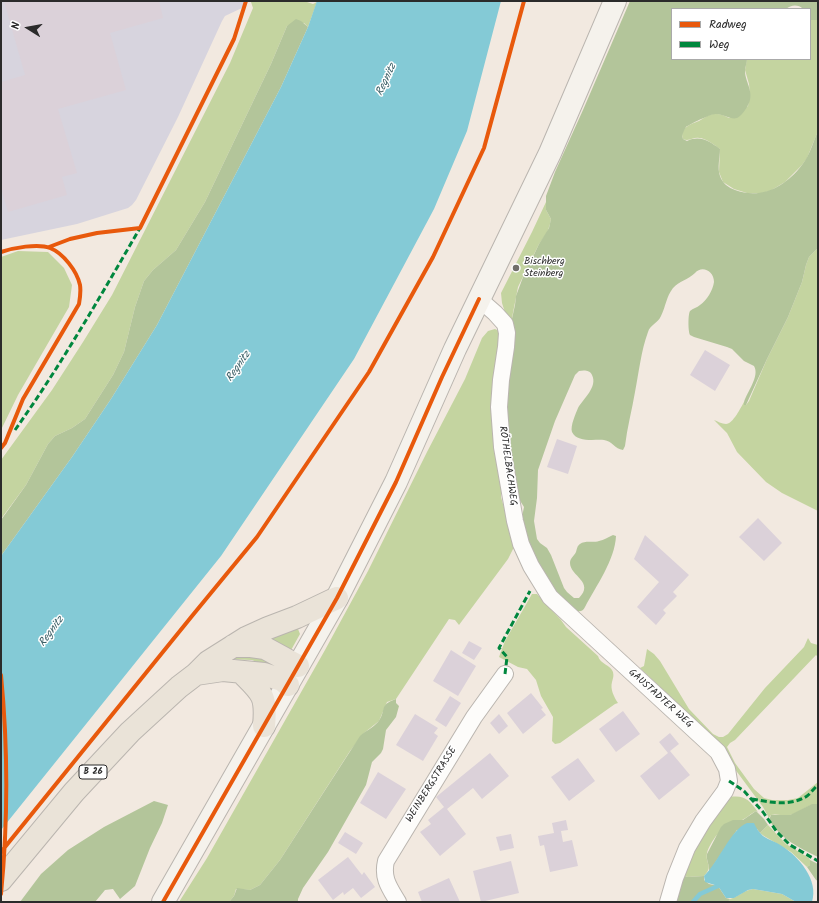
<!DOCTYPE html>
<html>
<head>
<meta charset="utf-8">
<style>
	body { margin:0 }
	#map { position:relative; width:819px; height:903px; overflow:hidden; background:#f2e9e0; font-family:Kalam,sans-serif }
	canvas { display:block }
	.frame { position:absolute; inset:0; border:2px solid #2b2b2b; pointer-events:none }
	.legend { position:absolute; left:671px; top:8px; width:140px; height:52px; box-sizing:border-box; background:#fff; border:1px solid #aaa; margin:0; padding:5px 7px; list-style:none; font-size:12px; color:#2b2b2b }
	.legend li { display:flex; align-items:center; gap:8px; height:20px }
	.legend b { width:20px; border:1px solid #aaa }
	.north { position:absolute; left:8px; top:8px; width:40px; height:40px; -webkit-text-stroke:3px #fff; paint-order:stroke; rotate:281deg; font-size:11px; font-weight:700; line-height:16px; text-align:center; color:#2b2b2b }
	.north::after { content:''; display:block; margin:auto; width:14px; height:18px; background:#2b2b2b; clip-path:polygon(50% 0,100% 100%,50% 72%,0 100%) }
</style>
</head>
<body>
<div id="map">
<canvas width="819" height="903"></canvas>
<div class="frame"></div>
<ul class="legend">
<li><b style="height:5px;background:#e8590c"></b>Radweg</li>
<li><b style="height:5px;background:#00873e"></b>Weg</li>
</ul>
<div class="north">N</div>
</div>
<script>
const ctx = document.querySelector('canvas').getContext('2d');
ctx.lineJoin = 'round';
function fill(path, color) { ctx.fillStyle = color; ctx.fill(path, 'evenodd'); }
function trace(path, color, width, dash) { ctx.strokeStyle = color; ctx.lineWidth = width; ctx.lineCap = dash ? 'butt' : 'round'; ctx.setLineDash(dash || []); ctx.stroke(path); }
function write(font, color, halo, rows, align = 'center') {
  ctx.font = font + ' Kalam,sans-serif'; ctx.lineWidth = 3; ctx.setLineDash([]); ctx.textBaseline = 'middle'; ctx.strokeStyle = halo; ctx.fillStyle = color; for (const [text, x, y, turn = 0] of rows) {
    ctx.save(); ctx.translate(x, y); ctx.rotate((+turn || 0) * Math.PI / 180); ctx.textAlign = isNaN(turn) ? turn : align; if (halo) ctx.strokeText(text, 0, 0); ctx.fillText(text, 0, 0); ctx.restore();
  }
}
fill(new Path2D(`
	M1,1H248L244,7L225,16L222,21L178,117L136,200L132,205L128,208L77,224L1,240Z`), '#d7d4de');
fill(new Path2D(`
	M248,1H304L313,4L317,2L308,27L304,23L287,26L271,64L205,202L176,250L153,270L144,281L135,307L124,352L113,375L85,419L72,428L55,436L48,444L26,485L1,519V460L52,390L83,342L112,295L230,63L253,8L251,2Z
	M810,20H818V131L807,158L802,165L785,182L770,191L762,193H747L734,189L723,182L719,172L720,149C714,145 706,138 699,138C693,137 689,142 683,139C679,128 691,124 699,121C705,118 710,113 717,114C721,114 725,116 729,118L748,106L750,94L749,84L745,70L747,59H810Z
	M546,202V210L551,219L550,224L547,233L539,244L518,287L510,328L502,303L501,293L532,232Z
	M818,248V511L782,493L766,482L737,452L727,433L714,420C717,421 722,424 726,424C733,424 741,407 744,402V405H746L749,401L767,359L788,317L802,282L806,265L809,257Z
	M18,251L48,252L64,268L72,285L69,307L18,395L1,430V257Z
	M495,329L499,331L501,337V497L515,545L508,559L459,625L455,620L449,619L396,699L387,702L379,721L364,733L350,751L280,860L260,885L250,890L236,889L234,896L229,902H179L207,858L325,650L368,571L427,452L465,379L482,338L488,331Z
	M532,594H537L561,620L566,627L598,656C600,664 611,665 613,672C614,676 613,678 612,682C610,689 614,697 618,703L615,704L560,743L555,744L552,741L553,717L541,696L536,680L527,669L518,667L499,657L505,641Z
	M298,629L300,634L290,652L267,638Z
	M808,638L811,643L818,645V657L816,655L735,740L730,743L727,747L735,763L754,789L764,798L772,800H788L798,798L818,782V804C807,804 801,812 790,815C784,817 777,813 771,815L769,818L763,807L723,753L680,706L640,668L644,666L647,649L654,654L660,661L689,709L713,734L719,737H723L728,734L765,688L804,647Z
	M250,652L275,664L276,667L271,668L252,660L225,659Z
	M730,797C745,795 749,800 758,812L756,811L751,814C742,822 722,829 716,836C713,840 708,848 707,853C705,864 714,866 704,876L688,877L681,875L693,847Z
	M768,825L786,844L809,858L810,860V865L807,867L791,852L764,836L760,833Z
	M753,889L782,894L796,902H728L730,899C738,897 744,890 753,889Z`), '#c4d4a0');
fill(new Path2D(`
	M630,1H818V20H810V9H803C798,4 791,5 786,9H672V59H747C747,63 745,67 745,71C745,83 756,93 747,107C735,127 731,115 716,114C712,113 688,125 686,127C684,130 683,133 682,136L683,139L687,141C700,135 709,141 720,149C720,157 717,168 720,176C722,183 729,188 735,190C762,200 786,186 802,165C810,155 813,142 818,131V248L809,257L806,265L802,282L788,317L767,359L746,405H744V402C747,392 760,376 754,366L744,361L732,349L727,347L694,337L690,335C688,331 688,314 690,311C693,308 697,308 700,305C707,300 713,290 714,282C714,271 702,265 695,273C688,280 679,281 673,288C666,297 666,306 661,316C658,323 650,325 648,332C641,351 639,372 635,392C632,410 627,428 625,446L623,450C615,449 612,441 604,440C595,439 577,443 572,432C570,426 576,413 578,408C583,399 598,387 592,375C590,370 584,370 579,371L575,375L555,421L538,470L537,498L534,521L537,539L540,543L547,548L551,555L564,588L567,592L574,598H579C595,582 570,576 570,563C570,558 574,556 576,552C577,549 577,546 580,544C585,540 593,543 599,541C604,540 608,537 613,535L616,536C615,560 596,586 585,607C583,611 581,612 576,611L552,588L538,568L521,522L524,507L519,499L509,492L502,364L515,305L516,296L526,269L531,261L539,244L549,228L551,219L546,210V196L555,172L583,110Z
	M296,19L301,21L308,27L281,87L157,325L111,399L72,457L1,556V520L26,485L48,444L55,436L72,428L85,419L113,375L124,352L135,307L144,281L153,270L176,250L205,202L271,64L287,26Z
	M396,699V703L399,706L396,717L386,730L383,749L381,753L372,762L366,785L328,852L303,888L298,899V902H229L234,896L237,888L250,890L260,885L280,860L360,736C365,731 373,728 378,722C387,711 378,705 396,699Z
	M154,801L168,805L162,823L150,848L135,886L120,899L113,889L105,890L95,902H20L41,874L68,850L104,827Z
	M812,804H818V857C799,848 781,839 769,820L771,815H790Z
	M756,811L764,819L768,825L760,833L757,829L737,830L709,872C710,865 706,861 707,854L721,827L724,824L733,820H743Z
	M810,860L818,864V881L816,880L807,867L810,865Z
	M681,875L688,877L704,876V880L709,884L718,886L726,898L730,899L728,902H675Z`), '#b3c59a');
fill(new Path2D(`
	M317,1H501L467,131L434,209L354,359L221,556L1,830V556L72,457L111,399L157,325L281,87L308,27Z
	M747,823H754C756,828 759,832 763,836C769,840 776,842 782,846C799,857 819,880 812,902H796L782,894L753,889L748,890L734,898H726L718,886L705,882L704,876C718,863 731,829 747,823Z`), '#84cad6');
trace(new Path2D(`
	M693,902L700,894L718,886`), '#84cad6', 4.5);
fill(new Path2D(`
	M4,1H159L163,18L110,33L126,90L58,109L77,173L62,177L67,195L8,212L1,188V82L25,75Z
	M705,350L730,365L715,391L690,375Z
	M557,439L577,446L568,474L547,467Z
	M758,518L782,543L764,561L739,537Z
	M645,535L689,575L673,592L677,596L663,610L666,613L656,625L637,607L659,582L634,559Z
	M469,641L482,648L474,660L462,653Z
	M451,650L476,666L458,696L433,681Z
	M531,693L543,708L541,709L546,715L523,734L507,713Z
	M450,696L461,703L446,727L435,720Z
	M623,711L640,734L616,752L599,729Z
	M415,714L438,728L434,733L438,736L423,761L396,745Z
	M499,714L508,726L499,734L490,723Z
	M670,733L679,744L670,751L690,775L659,800L640,776L668,753L659,742Z
	M490,753L509,776L482,799L473,788L447,809L466,834L440,856L420,832L431,824L428,820L444,807L436,797Z
	M578,758L595,781L569,801L551,777Z
	M378,772L406,789L386,819L360,803Z
	M566,820L568,830L561,831L563,842L572,840L578,866L550,872L544,845L540,846L538,836L554,833L552,823Z
	M345,832L363,843L356,854L338,843Z
	M511,834L514,848L500,851L496,837Z
	M348,857L362,875L364,872L375,887L361,898L353,888L344,895L343,892L333,900L318,880Z
	M511,861L519,893L481,902L473,871Z
	M449,878L460,902H422L418,892Z`), '#dbd1d9');
const street = new Path2D(`
	M479,299L495,313L505,324L507,333L506,347L501,380L499,407L502,447L515,521L521,544L531,566L550,597L718,752L727,769L729,781L725,791L703,821L687,848L675,878L668,902
	M398,902C389,887 382,878 386,861L474,717L505,674`);
const secondary = new Path2D(`
	M163,902L337,598L396,482L455,349L550,153L615,1`);
const primary = new Path2D(`
	M233,646H251L265,648L298,666
	M241,672C262,693 267,695 264,726
	M196,674L223,670L264,674L282,680L288,685
	M1,880L74,792L130,732L179,687L196,674L208,662L246,638L268,628L297,617L337,598`);
trace(street, '#bab5af', 18);
trace(secondary, '#bab5af', 24);
trace(primary, '#bab5af', 24);
trace(street, '#fdfcfa', 16);
trace(secondary, '#f5f2ec', 22);
trace(primary, '#eae3d8', 22);
trace(new Path2D(`
	M15,430C61,365 100,297 140,228
	M505,674L507,657L499,648L530,591
	M729,781L744,791L763,812L777,832L790,845L818,861
	M752,799C770,802 790,807 807,796C811,793 814,788 818,785`), '#00873e', 3, [6, 3]);
trace(new Path2D(`
	M49,247L70,239L97,233L140,228L234,39L246,1
	M1,252C13,248 38,243 50,248C63,253 77,271 80,285C81,291 80,298 79,304L23,399L5,443L1,448
	M1,675C8,748 8,822 1,894
	M1,852L192,616L257,537L369,372L433,257L484,148L524,1
	M163,902L337,598L396,482L442,377L479,299`), '#e8590c', 4);
for (const [x, y, r, color] of [
	[516,268,4,"#716e6a"]
]) { const dot = new Path2D(); dot.arc(x, y, r, 0, 2 * Math.PI); ctx.fillStyle = color; ctx.fill(dot); trace(dot, '#fff', 1.5); }
for (const [x, y, w] of [
	[93,772,28]
]) { const box = new Path2D(); box.roundRect(x - w / 2, y - 7, w, 14, 3); ctx.fillStyle = '#fff'; ctx.fill(box); trace(box, '#2b2b2b', 1); }
write('bold 9px', '#2b2b2b', null, [
	["B 26",93,772]
]);
write('10px', '#2b2b2b', '#fff', [
	["Bischberg",524,262],
	["Steinberg",524,274]
], 'left');
write('10px', '#2b2b2b', '#fff', [
	["RÖTHELBACHWEG",507,466,82],
	["GAUSTADTER WEG",660,699,42],
	["WEINBERGSTRASSE",432,785,-58]
]);
write('italic 11px', '#3a5e65', '#fff', [
	["Regnitz",387,80,-65],
	["Regnitz",239,367,-55],
	["Regnitz",52,632,-54]
]);
</script>
</body>
</html>
